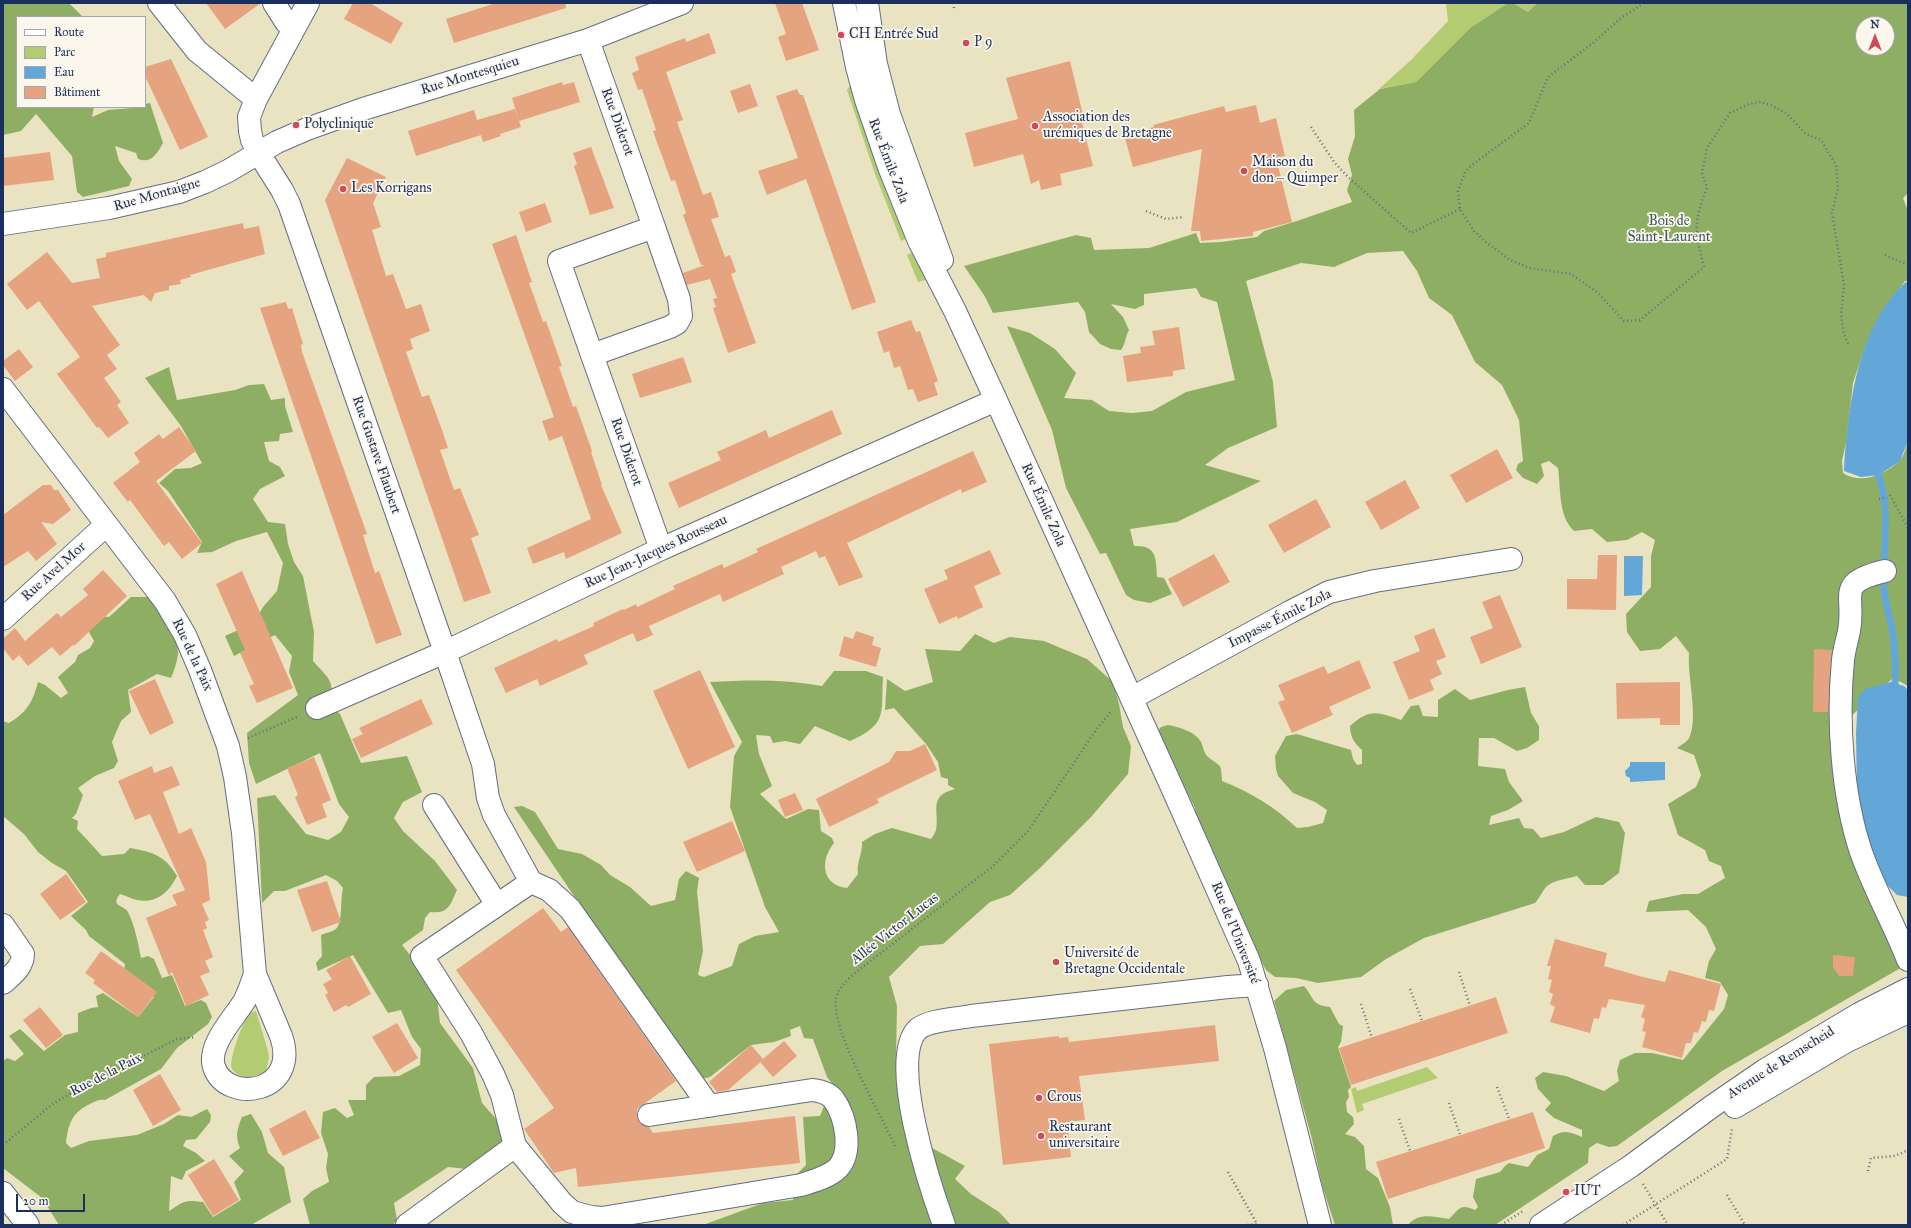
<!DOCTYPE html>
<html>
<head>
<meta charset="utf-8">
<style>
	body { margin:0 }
	#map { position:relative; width:1911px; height:1228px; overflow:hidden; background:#eae3c1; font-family:"IM FELL Great Primer",serif }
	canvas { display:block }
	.frame { position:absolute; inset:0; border:4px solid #1b2f5e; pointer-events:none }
	.legend { position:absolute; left:16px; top:16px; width:130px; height:92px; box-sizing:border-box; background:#fbf7ec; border:1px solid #a1a7b3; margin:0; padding:5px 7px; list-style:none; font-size:12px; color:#1b2f5e }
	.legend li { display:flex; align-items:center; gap:8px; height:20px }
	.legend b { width:20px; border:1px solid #a1a7b3 }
	.north { position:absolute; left:1855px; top:16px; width:40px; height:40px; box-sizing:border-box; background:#fbf7ec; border:1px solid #a1a7b3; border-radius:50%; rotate:0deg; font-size:11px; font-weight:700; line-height:16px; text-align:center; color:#1b2f5e }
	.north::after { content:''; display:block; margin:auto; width:14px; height:18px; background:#d1495b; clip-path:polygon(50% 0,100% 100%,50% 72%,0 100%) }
	.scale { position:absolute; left:16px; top:1194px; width:69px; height:18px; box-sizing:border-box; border:2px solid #1b2f5e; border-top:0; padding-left:5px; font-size:12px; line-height:14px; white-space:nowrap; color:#1b2f5e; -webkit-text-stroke:3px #fbf7ec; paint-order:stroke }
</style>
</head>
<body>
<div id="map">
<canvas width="1911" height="1228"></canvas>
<div class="frame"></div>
<ul class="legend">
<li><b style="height:5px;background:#fff"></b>Route</li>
<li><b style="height:11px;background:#b3cb71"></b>Parc</li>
<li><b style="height:11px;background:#63a7d8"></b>Eau</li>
<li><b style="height:11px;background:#e6a37f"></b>Bâtiment</li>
</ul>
<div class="north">N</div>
<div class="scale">20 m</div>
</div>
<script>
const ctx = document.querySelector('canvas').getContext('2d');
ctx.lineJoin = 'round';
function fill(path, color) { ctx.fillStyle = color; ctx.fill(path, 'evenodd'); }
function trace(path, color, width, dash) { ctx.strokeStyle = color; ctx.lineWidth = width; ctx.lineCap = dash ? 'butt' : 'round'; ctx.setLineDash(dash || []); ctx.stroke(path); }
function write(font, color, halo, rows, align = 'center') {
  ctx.font = font + ' "IM FELL Great Primer",serif'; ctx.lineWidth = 3.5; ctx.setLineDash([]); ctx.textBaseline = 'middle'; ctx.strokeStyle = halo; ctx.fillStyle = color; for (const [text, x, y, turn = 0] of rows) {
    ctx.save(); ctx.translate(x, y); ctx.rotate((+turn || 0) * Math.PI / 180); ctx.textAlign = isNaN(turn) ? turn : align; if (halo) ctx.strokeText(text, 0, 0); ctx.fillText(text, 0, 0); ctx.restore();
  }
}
fill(new Path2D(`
	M1446,3H1508L1470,28L1416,82L1379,89L1411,60L1448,21Z
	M1513,3H1537L1528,12Z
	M853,81L908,238L901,241L875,174L847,90Z
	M916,251L929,279L918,282L907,255Z
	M256,1011L268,1051L269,1058L266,1072L248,1078C243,1076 235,1075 232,1069C228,1061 243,1020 250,1013C252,1012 254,1011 256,1011Z
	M1427,1067L1438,1078L1362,1104L1364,1110L1357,1113L1351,1089L1356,1087L1357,1091Z`), '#b3cb71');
fill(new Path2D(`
	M3,3H69L83,17H17V107H94L92,117L108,110L145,107V104L150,103L163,143C157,154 151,164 138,159L136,153L115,146L119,161L132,179L129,186L83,197L77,192L72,156L36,114L21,131L3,135Z
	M1508,3H1513L1528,12L1537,3H1908V193L1903,198L1908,211V281H1905L1878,320L1864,350L1853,383L1846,443L1842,461L1843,473C1860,485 1885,475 1899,461C1904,457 1906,447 1908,441V686L1893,678L1849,718L1854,782L1904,966L1722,1071L1617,1146L1609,1147L1597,1143L1589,1148L1588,1163L1495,1225H1408C1419,1212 1433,1217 1449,1219C1459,1209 1460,1203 1475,1210L1478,1207L1473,1197L1476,1179L1500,1172L1505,1166L1509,1163L1528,1167L1537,1155L1549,1149L1553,1136C1564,1129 1571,1132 1582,1137V1130L1554,1118L1545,1110L1551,1103L1538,1089L1535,1078L1543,1072L1566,1076L1604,1091L1619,1081L1617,1071L1620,1060L1635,1053H1652L1683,1060L1724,1009L1728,995L1720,982L1705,978L1709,961L1716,949L1706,927L1688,910L1646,912L1649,901L1683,894H1698L1725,878L1721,866L1709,861L1705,850L1678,835L1668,804L1696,787L1701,775L1694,755L1677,748C1681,745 1687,742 1689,738C1699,719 1687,676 1689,653L1676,636L1660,649L1640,651L1627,632L1626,614L1651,587V556L1655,540L1642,532L1627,540L1607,542L1592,529L1574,531C1558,516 1561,489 1558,468L1549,461L1541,464L1544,476L1537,484L1523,478L1516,470L1518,464L1523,461L1519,420L1502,385L1475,362L1452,315L1429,298L1417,271L1403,251L1367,253L1334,267L1301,263L1246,281L1273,382L1277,427L1228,448L1205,465L1261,481L1177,522L1130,529L1134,546C1157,545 1156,558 1157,577L1164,578L1172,594L1150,603L1134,600L1126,595L1106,553L1100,554L1066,488L1052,430L1007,326L1030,333L1055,349L1076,373L1064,398L1092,400L1109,411L1132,413L1152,411L1186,392L1235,380L1217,302L1201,297L1196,288L1144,294V305L1135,309L1111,304L1123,317L1129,330C1125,337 1126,343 1121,350L1111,349L1100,344L1089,332L1085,312L1078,302L993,313L984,295L964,266L1076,235L1091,238L1094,250L1149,248L1196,233L1200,243L1221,242L1257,237L1264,231L1297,221L1352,202L1347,190L1352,175L1348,159L1355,136L1354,110L1380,89L1416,82L1470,28ZM1863,24H1887V48H1863Z
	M169,367L177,400L235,390L249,385L264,384L271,400L285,398V406L293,432L280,434L279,441L264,442L269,461L280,467L285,476L260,489L253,499L268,522L285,524L288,544L294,562L303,576L314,632L313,661C329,679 335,680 330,705L340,714L361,763L407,756L422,792L403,802L394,818L403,831L435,861L457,890C450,905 449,914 430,912L425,918L423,930L402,945L436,987L440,1023L473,1068L482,1103L497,1120L507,1139L467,1169L448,1167L394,1203L397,1220L393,1225H310L303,1199L312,1191L329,1182L326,1168L328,1154L321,1133L323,1112L335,1108L347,1118L354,1115L348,1100H366V1085L374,1077L399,1076L420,1065L421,1049L412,1037L401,1010L388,1013L353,955L318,971L316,963L322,956L321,935C325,933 332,932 336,929C343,922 340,900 343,888L337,881L326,875L285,891H274L262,903L257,798L275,795L306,834L328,840L341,832L349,817L339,804L320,753L256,784L249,763L247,733L298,695L289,672L292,656L275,635L234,656L225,636L254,623L263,607L277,591L283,563L267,532L236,541L212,552L197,553L202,542L168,491L159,483L175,469L191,468L202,463L181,426L145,378Z
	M131,597H153C161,610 179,638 178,654C177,662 174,671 171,678L157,674L128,690L131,712L121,721L112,742L118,761L114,768L95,776L78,788L83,795L76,814L72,818L78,821L77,829L102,856L124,854L130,848C152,852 165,855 177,876C169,892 157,904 137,900C131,899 125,895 120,894C110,907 123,904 128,912C135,926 138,943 141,958L148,956L154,959L162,978L172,975L185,1006L201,1000L206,1003L212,1017L208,1024L177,1048L161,1069L105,1100C99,1099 96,1101 90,1104C73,1112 68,1123 66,1143L71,1148L89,1141L137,1135L164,1124L178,1115L191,1117L207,1109L211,1115L210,1122L196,1139L186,1140L183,1146L196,1153L205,1161L186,1171L182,1180L171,1176L169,1211C183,1202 183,1199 203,1202L213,1217L241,1200L234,1182L244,1171L229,1156L240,1148C235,1136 237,1129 242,1117L251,1114L262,1132L268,1153L284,1167L291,1202L251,1225H59L42,1198L3,1168V1061L7,1058L15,1061L24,1054L9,1036L20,1029L44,1051L65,1035L78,1032V1013L91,1008L98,1007L96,996L103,993L138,1017L154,997L124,972L125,964L89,936L86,930L71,916L88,902L66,871L52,863L38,852L24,834L3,816V721L9,723C26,713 33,702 38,682L45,685L61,698L68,693L58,677L75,662L78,655L90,648L94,641L88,630L99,616L109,617Z
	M975,634L994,643L1010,637L1044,641L1087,659L1113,682L1119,704L1123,727L1131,746L1128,774L1091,817L1040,868L1010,895L990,902L943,944L920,946L889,977L897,1006L896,1059L902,1099L913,1129L932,1148L965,1166L955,1179L971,1194L999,1212L1011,1225H703L763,1203L793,1200L797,1174L806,1165L803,1117L820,1116L826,1101L839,1093L827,1077L813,1039L804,1038L800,1026L790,1030L791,1036L774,1042L751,1045L710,1077L698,1080L514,807L522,806L535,812L558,849L582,854L601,865L610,875L630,887L651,906L675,900L679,879L686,871L699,878L697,891L703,951L698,975L704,977L732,966L739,944L755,936L779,932L765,907L730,807L734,756L742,742L710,682C748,680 785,679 822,686L834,671H866L883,677C881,714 888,724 850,741L815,726L800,744L785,741L773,743L770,736L756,735L759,754L772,786L760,794L786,819L808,809L819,810L821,831L832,838L834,843C820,860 821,885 847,888L858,874C856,863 863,853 862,842L875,834L892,828L931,839C933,836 935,833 936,830C940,812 927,796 955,789L948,785V779L941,777L938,762L926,744L894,708L885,710L887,679L905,691L933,682L925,649L960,651Z
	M1525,687L1531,713L1539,726V740L1527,748L1517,751L1494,738H1479L1478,766L1505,769L1509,782L1523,801L1508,810L1491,816L1489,825L1519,818L1524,828L1533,829L1541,838L1564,832L1596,817L1619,822L1625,833L1619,873L1603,885H1585L1577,876C1567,879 1553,880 1546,887C1543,890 1539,899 1535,903L1424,938L1386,959L1361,977L1318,983L1296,978L1275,977L1266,970L1242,926L1196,823L1195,808L1157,732L1161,727L1168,725C1178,727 1195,731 1201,742C1203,746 1204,753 1207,756C1221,768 1221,761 1222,781C1250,792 1275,807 1297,828L1308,827L1323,823L1327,810L1315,802L1293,793L1278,776L1276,769L1275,756L1286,736L1297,734L1351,750L1353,759L1357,765L1362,764V750C1354,743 1350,736 1350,726C1370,708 1378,712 1401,720L1411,706L1419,705L1423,716L1438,717V700L1455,689L1470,700L1508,690Z
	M1304,986C1315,999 1311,1005 1330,1007L1339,1024L1343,1026L1341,1042L1338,1047L1351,1087L1348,1090L1349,1097L1346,1102L1347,1112L1353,1117L1354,1124L1345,1134L1355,1137L1364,1146L1366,1169L1378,1178L1390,1207L1393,1225H1335L1322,1185L1312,1139L1274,1001L1286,990Z`), '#8eaf63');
fill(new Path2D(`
	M1906,282L1908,283V441L1900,461L1879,475L1861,477L1844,471C1848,409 1857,325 1906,282Z
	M1624,556H1643L1642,595L1624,596Z
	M1891,682L1904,686L1908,690V897L1897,895L1876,874L1857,795L1856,733L1858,697L1865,689Z
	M1630,762H1665V780L1630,782V778L1626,776L1625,771L1630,766Z`), '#63a7d8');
trace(new Path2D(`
	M1875,468C1894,506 1881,549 1884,589C1885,602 1889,615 1892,628C1895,646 1897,674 1894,692`), '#63a7d8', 7);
fill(new Path2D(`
	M206,3H261L225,29Z
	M353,3H370L403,23L391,44L344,19Z
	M496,3H565L566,8L454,43L446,19Z
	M775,3H802L819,50L786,61L778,37L786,34Z
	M709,33L716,53L666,72L683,120L677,122L703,195L711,192L719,217L711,219L725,257L730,255L736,272L731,274L756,343L728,353L713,308L716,307L713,299L717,298L710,279L687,285L683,273L705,265H701L683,215L686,213L675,180L671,181L653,131L656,130L642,89L638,90L632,73L639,70L635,57L685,38L686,42Z
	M171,59L208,137L180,150L145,76V67Z
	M1070,61L1083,115H1080L1093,166L1060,174L1062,185L1041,190L1039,180L1031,184L1023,154L974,167L965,133L1018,119L1006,78Z
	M562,82L563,85L574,82L580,102L519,121L512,98Z
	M750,84L758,106L738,113L730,91Z
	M797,89L800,95H803L876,302L852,310L806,179L767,195L758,171L798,158L776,96Z
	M1256,105L1260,123L1276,118L1285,156L1276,158L1292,222L1253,232V236L1201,241L1200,231H1191L1202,149L1133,167L1124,135L1154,127L1153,125L1224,106L1226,112Z
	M515,109L521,127L500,134L501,136L483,142L481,135L416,156L408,131L474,110L477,120Z
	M591,147L614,208L590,215L574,166L577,164L573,153Z
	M50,152L54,180L3,186V158Z
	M347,158L386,177L373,203L381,227L372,230L386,276L393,274L406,309L421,304L430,331L410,339L413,349L406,352L422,397L429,395L442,430L448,448L440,450L454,490L460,488L479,535L471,538L491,593L464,602L325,200Z
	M545,203L552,222L526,232L519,212Z
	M243,223L244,229L259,226L265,254L190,275L191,277L180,280L181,284L169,286V290L155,293L151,302L144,295L92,306L120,345L107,355L117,369L104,378L121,402L117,405L129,423L108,438L99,427L97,428L57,374L80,357L39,301L27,310L7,284L47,252L72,283L100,278L96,259L106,257V253Z
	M516,235L532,282L529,283L536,302L543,322L546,321L562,366L559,367L573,407L576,406L592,451L591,452L602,485H601L622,533L566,559L564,552L533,564L527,548L591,519L562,436L549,441L542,421L554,417L492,244Z
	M286,302L288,309L292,308L303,344L301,345L302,352L367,534L363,535L375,573L379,571L402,635L376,644L260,308Z
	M911,320L916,332L920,331L938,381L934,383L938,395L918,402L913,389L908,390L900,366L894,368L889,351L884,353L877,332Z
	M1179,327L1185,369L1173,371V376L1127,382L1123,356L1141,353L1140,347L1155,345L1152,331Z
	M19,349L33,367L15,381L3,365V361Z
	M683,357L692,382L640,398L632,374Z
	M832,410L842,434L679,508L668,483L721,460L717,452L766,430L769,438Z
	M179,427L196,451L156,481L202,543L182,559L169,542L164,546L130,500L128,502L113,483L140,462L134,453L159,434L163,439Z
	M1497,449L1513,478L1466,503L1450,475Z
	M973,451L987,482L962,493L961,489L847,543L863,577L839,586L825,556L819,558L816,551L781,567L784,574L723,602L720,594L649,626L653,635L637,642L633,633L584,655L588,664L540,686L537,679L506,693L494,668L557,639L558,642L594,626L593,623L623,609L624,610L636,604L637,607L675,589L673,586L722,564L724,568L758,552L756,549Z
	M1405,480L1420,508L1381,530L1365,502Z
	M43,485H51L54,490H58L71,510L53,524L41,522L57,544L36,561L28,551L3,567V515Z
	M1316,499L1331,527L1284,553L1268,525Z
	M990,550L1001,574L974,586L983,607L958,619L957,616L939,624L924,589L948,579L944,570Z
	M1214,554L1230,582L1183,607L1168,579Z
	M1598,555H1617L1616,610L1567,609V579H1597Z
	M103,570L127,596L74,646L73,645L60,656L52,647L28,666L19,655L13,661L3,648V639L15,628L25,641L57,613L61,617L88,595L83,589Z
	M242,571L293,688L257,703L249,686L254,684L240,653L245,650L216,584Z
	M1500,595L1522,647L1481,664L1470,637L1493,628L1482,602Z
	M1434,628L1446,657L1436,661L1442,674L1430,680L1434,690L1409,700L1393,662L1420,651L1414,636Z
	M856,631L874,637L872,645L881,648L876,667L839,656L844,636L853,639Z
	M1814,649L1832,650L1828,712H1813Z
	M1359,660L1371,688L1329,707L1333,715L1292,733L1278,702L1285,700L1278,685L1324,666L1328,674Z
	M700,670L735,747L688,769L653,691Z
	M155,679L174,723L150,735L129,691Z
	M1680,682V725H1660V718L1617,719L1616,683Z
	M421,699L433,724L361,758L352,739L363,734L359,728Z
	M925,744L937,770L877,799L879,803L829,827L816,799L889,762L896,751H910Z
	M314,757L331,800L322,804L327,817L307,825L295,797L298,795L287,768Z
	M152,766L154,773L172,766L180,785L163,792L179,834L191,828L206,862L210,900L202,904L209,920L205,922L207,928L203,930L213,957L205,961L210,972L200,976L209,995L186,1006L172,972L169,976L146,918L177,905L172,895L185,890L150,814L135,820L118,781Z
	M795,793L803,810L785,817L778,800Z
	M732,821L745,851L697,872L683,842Z
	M66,874L86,902L60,920L40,894Z
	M327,881L341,922L312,932L297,890Z
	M543,908L561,932L568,927L676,1081L637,1109V1117L640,1123L649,1127L653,1133L795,1116L800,1163L578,1187L576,1168L554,1173L524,1129L554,1108L456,970Z
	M1555,939L1607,953L1604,966L1643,977L1665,982L1669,970L1721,984L1714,1011L1709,1010L1706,1022L1702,1021L1698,1033L1694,1032L1691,1043H1686L1682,1058L1642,1047L1646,1032L1642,1031L1645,1019L1641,1017L1645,1005L1609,999L1606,1008L1602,1007L1599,1019L1594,1018L1590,1033L1550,1022L1555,1007L1550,1004L1553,994L1549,992L1552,980L1548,979L1551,966H1547Z
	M101,951L157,992L138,1017L93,983L95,980L85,973Z
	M1833,955L1855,957L1853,976H1839L1833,967Z
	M350,956L371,994L348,1007L346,1005L334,1012L325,995L328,993L323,984L332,979L326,970Z
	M1496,997L1508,1033L1351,1085L1339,1048Z
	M40,1007L63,1035L46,1048L23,1020Z
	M397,1023L418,1058L394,1073L372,1037Z
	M1215,1025L1219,1061L1079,1076L1085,1120L1067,1122L1071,1157L1003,1165L989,1044L1059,1036V1038L1068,1037L1069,1042Z
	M784,1041L797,1056L773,1077L760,1062L763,1060L728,1090L717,1092L709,1082L751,1045L763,1059Z
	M160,1074L181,1110L153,1126L133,1090Z
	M305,1110L320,1138L283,1156L269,1129Z
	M1533,1112L1545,1148L1388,1199L1376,1162Z
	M214,1159L239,1200L213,1216L188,1175Z`), '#e6a37f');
const minor = new Path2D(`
	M159,3L197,51L256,99
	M274,3L286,22L293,29
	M308,3L256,99L249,117L250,131L252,140L258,152L282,190L289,204L445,652L483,764L488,798L494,815L531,882L422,956L471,1033L493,1074L502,1095L515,1146L562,1203L572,1212L591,1217L602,1218L801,1185C813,1181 829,1177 838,1168C853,1152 846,1117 834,1100C829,1093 821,1091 812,1090L649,1115
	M844,3L857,67L866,100L889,167L919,241L955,311L996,400L1170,783L1249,961L1275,1048L1320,1225
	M867,3L876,64L889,114L942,260
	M588,40L654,227L559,261L592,355
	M3,224L109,208L179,192L205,182L228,171L277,142L307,129L363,109L588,40L682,3
	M654,227L679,299L681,316L677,323L670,327L592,355L661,549
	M3,389L165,601L185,635L200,670L228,746L235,777L243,833L255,974L281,1036C301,1093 227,1105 214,1067C207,1045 235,1017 245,1000C249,991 252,983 255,974
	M1885,571C1834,583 1856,595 1849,631C1847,641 1844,650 1843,660C1837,720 1842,795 1861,852C1874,889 1894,924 1908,960
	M3,619L106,525
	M1132,698L1290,612L1329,592L1375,581L1511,559
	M317,708L445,652L661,549L996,400
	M434,805L497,905
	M531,882L549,890L570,909L709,1106
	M3,925L23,954C23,967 12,975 3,983
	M1735,1107L1847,1041L1908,1012
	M3,1193L28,1225
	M407,1225L515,1146
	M944,1225C931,1189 887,1058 918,1029C929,1020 956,1019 971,1016L1228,987L1257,985
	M1541,1225L1631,1166L1711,1107L1765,1070L1859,1014L1908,989`);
trace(minor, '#636e81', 24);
trace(new Path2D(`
	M953,3L954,8
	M1644,3L1621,18L1593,43L1548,77L1529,123L1472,165L1465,172L1458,191L1460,209L1474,231L1486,242L1510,260L1529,268L1571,274L1597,292L1624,321L1640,320L1704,267C1695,232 1693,222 1707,188L1702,173L1707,148L1730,113L1749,104L1761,102L1773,106L1786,113L1806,134L1821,140L1836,165L1838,188L1832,213L1844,285L1841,315L1844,334L1849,345
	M1311,127L1334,162L1349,178L1411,233L1460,209
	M1146,211L1166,219L1184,217
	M1885,255L1908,265
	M1890,495L1908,528
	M1879,499L1887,497
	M248,738L297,717
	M1459,972L1470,1006
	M1410,989L1422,1021
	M1361,1004L1372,1038
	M1497,1087L1509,1119
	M1449,1103L1460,1135
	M1399,1119L1410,1151
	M3,1145L54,1103L82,1087L177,1039L196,1037
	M895,1146C881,1115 831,1030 836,999C838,987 847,981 855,973L993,866L1028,831L1096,730L1112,710
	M1868,1171L1871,1158L1895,1156L1908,1150
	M1228,1172L1257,1224L1246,1225
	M1643,1184L1668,1225
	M1727,1195L1745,1225
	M1501,1225L1523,1211
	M1623,1225L1727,1159L1732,1129`), '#636e81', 2.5, [1, 3]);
trace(minor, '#fff', 22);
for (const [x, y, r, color] of [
	[841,35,4,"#d1495b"],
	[966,43,4,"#d1495b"],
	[296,125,4,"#d1495b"],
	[1035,126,4,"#d1495b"],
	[1244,171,4,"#d1495b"],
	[343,189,4,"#d1495b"],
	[1056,962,4,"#d1495b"],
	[1039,1098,4,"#d1495b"],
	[1041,1136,4,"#d1495b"],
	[1566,1192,4,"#d1495b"]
]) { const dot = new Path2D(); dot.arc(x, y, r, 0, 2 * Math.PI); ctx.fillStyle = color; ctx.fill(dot); trace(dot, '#fbf7ec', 1.5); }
write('14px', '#1b2f5e', '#fbf7ec', [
	["CH Entrée Sud",849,35],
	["P 9",974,43],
	["Association des",1043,118],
	["urémiques de Bretagne",1043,134],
	["Polyclinique",304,125],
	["Maison du",1252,163],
	["don – Quimper",1252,179],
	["Les Korrigans",351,189],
	["Université de",1064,954],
	["Bretagne Occidentale",1064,970],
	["Crous",1047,1098],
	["Restaurant",1049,1128],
	["universitaire",1049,1144],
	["IUT",1574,1192]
], 'left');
write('14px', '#1b2f5e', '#fbf7ec', [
	["Rue Montesquieu",470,76,-17],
	["Rue Diderot",617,122,70],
	["Rue Émile Zola",888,161,69],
	["Rue Montaigne",157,195,-16],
	["Rue Diderot",626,452,71],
	["Rue Gustave Flaubert",376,455,71],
	["Rue Émile Zola",1043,505,66],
	["Rue Jean-Jacques Rousseau",656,552,-25],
	["Rue Avel Mor",54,572,-42],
	["Impasse Émile Zola",1280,619,-27],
	["Rue de la Paix",192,655,65],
	["Allée Victor Lucas",895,929,-38],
	["Rue de l'Université",1235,933,68],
	["Avenue de Remscheid",1781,1063,-32],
	["Rue de la Paix",106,1075,-27]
]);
write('14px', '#415663', '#fbf7ec', [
	["Bois de",1669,222],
	["Saint-Laurent",1669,238]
]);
</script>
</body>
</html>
